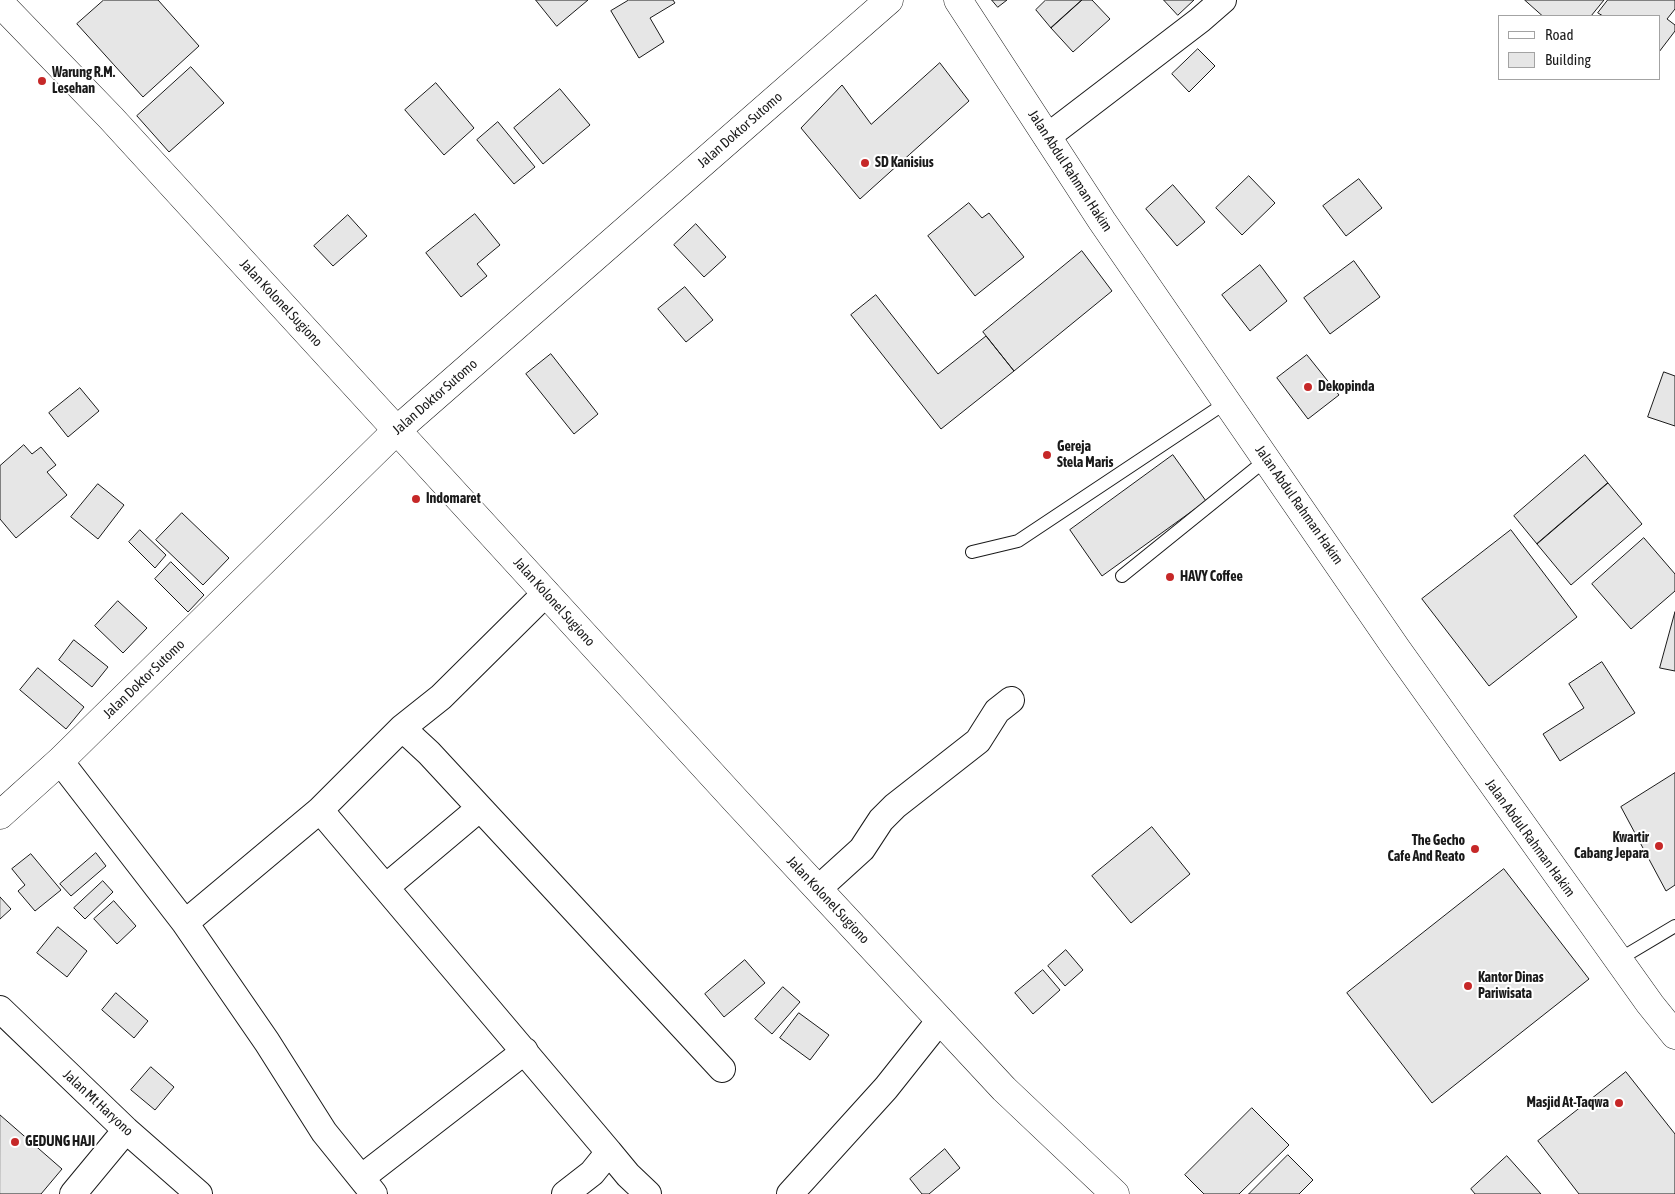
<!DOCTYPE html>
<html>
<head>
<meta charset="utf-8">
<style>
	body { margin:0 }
	#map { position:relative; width:1675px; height:1194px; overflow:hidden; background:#fff; font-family:"Asap Condensed",sans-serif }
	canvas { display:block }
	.legend { position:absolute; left:1498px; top:15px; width:162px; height:65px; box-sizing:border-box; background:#fff; border:1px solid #a3a3a3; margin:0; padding:6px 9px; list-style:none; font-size:15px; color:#1a1a1a }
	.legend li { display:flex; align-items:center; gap:10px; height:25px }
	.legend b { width:25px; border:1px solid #a3a3a3 }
</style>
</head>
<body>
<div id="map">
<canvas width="1675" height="1194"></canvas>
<ul class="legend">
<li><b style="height:6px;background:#fff"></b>Road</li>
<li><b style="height:14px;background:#e6e6e6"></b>Building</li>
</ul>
</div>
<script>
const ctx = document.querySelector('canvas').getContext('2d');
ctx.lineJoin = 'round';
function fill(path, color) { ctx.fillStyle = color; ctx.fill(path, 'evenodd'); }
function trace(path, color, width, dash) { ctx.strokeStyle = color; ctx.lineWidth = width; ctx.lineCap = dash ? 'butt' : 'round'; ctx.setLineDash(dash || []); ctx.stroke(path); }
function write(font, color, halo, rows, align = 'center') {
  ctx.font = font + ' "Asap Condensed",sans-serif'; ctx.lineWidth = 4; ctx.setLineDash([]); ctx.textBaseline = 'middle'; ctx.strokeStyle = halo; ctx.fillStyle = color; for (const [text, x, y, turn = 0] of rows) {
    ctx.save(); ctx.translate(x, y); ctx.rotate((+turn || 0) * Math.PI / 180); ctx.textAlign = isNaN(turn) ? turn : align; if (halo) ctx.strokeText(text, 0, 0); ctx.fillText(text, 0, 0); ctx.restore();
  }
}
const building = new Path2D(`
	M104,0H158L199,46L143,97L77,24Z
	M536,0H588L557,26Z
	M629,0H673L675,3L650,18L664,42L639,58L611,11Z
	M992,0H1007L998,7Z
	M1046,0H1082L1051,28L1036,10Z
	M1082,0H1092L1110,19L1073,52L1051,28Z
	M1164,0H1194L1178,15Z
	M1525,0H1604L1591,16H1543Z
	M1608,0H1675V9L1667,19L1675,25V31L1659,52V16H1603L1598,13Z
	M1198,49L1215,66L1189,92L1172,74Z
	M940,63L969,101L860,199L801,128L842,85L871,124Z
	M191,67L224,103L169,152L137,116Z
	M436,83L474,128L444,155L405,110Z
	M560,89L590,125L543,164L514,128Z
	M498,122L535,167L514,184L477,140Z
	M1249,176L1275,203L1242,235L1216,208Z
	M1359,179L1382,208L1346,236L1323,206Z
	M1173,185L1205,222L1177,246L1146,209Z
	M969,203L982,218L989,213L1024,257L975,296L928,236Z
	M475,214L500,245L477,264L487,276L461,297L426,253Z
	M348,215L367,236L333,266L314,246Z
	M696,224L726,257L704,277L674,245Z
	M1082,251L1112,291L1014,371L983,332Z
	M1354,261L1380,297L1330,334L1304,298Z
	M1260,265L1287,301L1250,331L1222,295Z
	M685,287L713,320L686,342L658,309Z
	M876,295L938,374L986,336L1014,371L941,429L851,315Z
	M551,354L598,414L574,434L526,374Z
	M1307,355L1339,395L1308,419L1277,378Z
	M1664,372L1675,376V426L1648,417Z
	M80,388L99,411L68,437L49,413Z
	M24,445L32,454L41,447L56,465L47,472L67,495L16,538L0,519V466Z
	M1173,455L1206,501L1102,576L1070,530Z
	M1585,455L1608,483L1537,544L1514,516Z
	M1608,483L1642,524L1571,585L1537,544Z
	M98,484L124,505L98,539L71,517Z
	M182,513L229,558L203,585L156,540Z
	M140,530L166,555L155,568L129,542Z
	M1511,530L1577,617L1489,686L1422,599Z
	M1644,538L1675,574V591L1631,629L1592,584Z
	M171,562L204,595L188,612L155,579Z
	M118,601L147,628L123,653L95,626Z
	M1675,612V671L1660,668Z
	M74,640L108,667L92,687L59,660Z
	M1602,662L1635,713L1560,761L1543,734L1584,708L1569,684Z
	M38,668L84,707L66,729L20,690Z
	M1675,773V885L1666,891L1621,807Z
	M1152,827L1190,874L1131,923L1092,876Z
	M96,853L106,866L71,896L60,884Z
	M31,854L61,890L35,911L18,891L25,885L12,869Z
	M1504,869L1589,979L1432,1103L1347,993Z
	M103,881L113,892L85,919L74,908Z
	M0,897L11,909L0,919Z
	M114,901L136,926L117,944L94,919Z
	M58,927L87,951L67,977L37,953Z
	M1066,950L1083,970L1065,986L1048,966Z
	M745,960L765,983L724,1017L705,994Z
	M1043,970L1060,990L1033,1014L1015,993Z
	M783,987L800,1002L772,1034L755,1019Z
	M116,993L148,1021L134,1038L102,1010Z
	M799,1013L829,1035L810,1060L780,1038Z
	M151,1067L174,1087L155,1110L131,1090Z
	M1626,1072L1675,1134V1194H1579L1538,1141Z
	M1252,1108L1289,1145L1239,1194H1204L1185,1175Z
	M0,1115L62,1169L41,1194H0Z
	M945,1149L960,1168L929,1194H922L910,1179Z
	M1288,1155L1313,1180L1299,1194H1249Z
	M1507,1156L1541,1194H1475L1471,1189Z`);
fill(building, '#e6e6e6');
trace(building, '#1a1a1a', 1);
const lane = new Path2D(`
	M972,552L1018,541L1227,402
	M1122,576L1267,459
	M1618,960L1675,926`);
const street = new Path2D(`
	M1047,137L1200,20L1223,0
	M402,728L429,753L722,1069
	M60,761L185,923
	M320,810L609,1152
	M386,887L480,808
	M818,889L862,849L881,820L895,806L978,741L997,711L1011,700
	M0,1009L126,1130L199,1194
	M361,1178L525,1051
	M73,1194L126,1130
	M374,1194L324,1132L267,1042L185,923L320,810L402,728L441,697L546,593
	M565,1194L592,1173L609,1152L628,1175L648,1194
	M790,1194L886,1088L940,1020`);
const secondary = new Path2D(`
	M958,0L1102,221L1396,648L1650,1004L1675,1035
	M0,3L111,118L737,802L1004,1089L1115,1194
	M0,815L60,761L397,430L889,0`);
trace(lane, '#1a1a1a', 14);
trace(street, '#1a1a1a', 28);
trace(secondary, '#1a1a1a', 29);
trace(lane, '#fff', 12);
trace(street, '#fff', 26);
trace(secondary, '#fff', 28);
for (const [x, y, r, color] of [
	[42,81,5,"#c62828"],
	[865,163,5,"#c62828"],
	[1308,387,5,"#c62828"],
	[1047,455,5,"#c62828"],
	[416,499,5,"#c62828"],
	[1170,577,5,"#c62828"],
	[1659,846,5,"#c62828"],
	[1475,849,5,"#c62828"],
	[1468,986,5,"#c62828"],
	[1619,1103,5,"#c62828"],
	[15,1142,5,"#c62828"]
]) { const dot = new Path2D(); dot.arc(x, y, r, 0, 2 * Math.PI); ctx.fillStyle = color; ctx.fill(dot); trace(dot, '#fff', 2); }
write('bold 14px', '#1a1a1a', '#fff', [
	["Warung R.M.",52,73],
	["Lesehan",52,89],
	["SD Kanisius",875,163],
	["Dekopinda",1318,387],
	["Gereja",1057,447],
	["Stela Maris",1057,463],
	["Indomaret",426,499],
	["HAVY Coffee",1180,577],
	["Kwartir",1649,838,"right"],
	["Cabang Jepara",1649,854,"right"],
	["The Gecho",1465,841,"right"],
	["Cafe And Reato",1465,857,"right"],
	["Kantor Dinas",1478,978],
	["Pariwisata",1478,994],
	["Masjid At-Taqwa",1609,1103,"right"],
	["GEDUNG HAJI",25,1142]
], 'left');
write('14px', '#1a1a1a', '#fff', [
	["Jalan Doktor Sutomo",740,130,-41],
	["Jalan Abdul Rahman Hakim",1070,171,57],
	["Jalan Kolonel Sugiono",281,303,47],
	["Jalan Doktor Sutomo",435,397,-41],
	["Jalan Abdul Rahman Hakim",1299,505,55],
	["Jalan Kolonel Sugiono",554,602,48],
	["Jalan Doktor Sutomo",144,679,-44],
	["Jalan Abdul Rahman Hakim",1530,838,54],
	["Jalan Kolonel Sugiono",828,900,47],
	["Jalan Mt Haryono",98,1103,43]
]);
</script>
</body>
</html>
